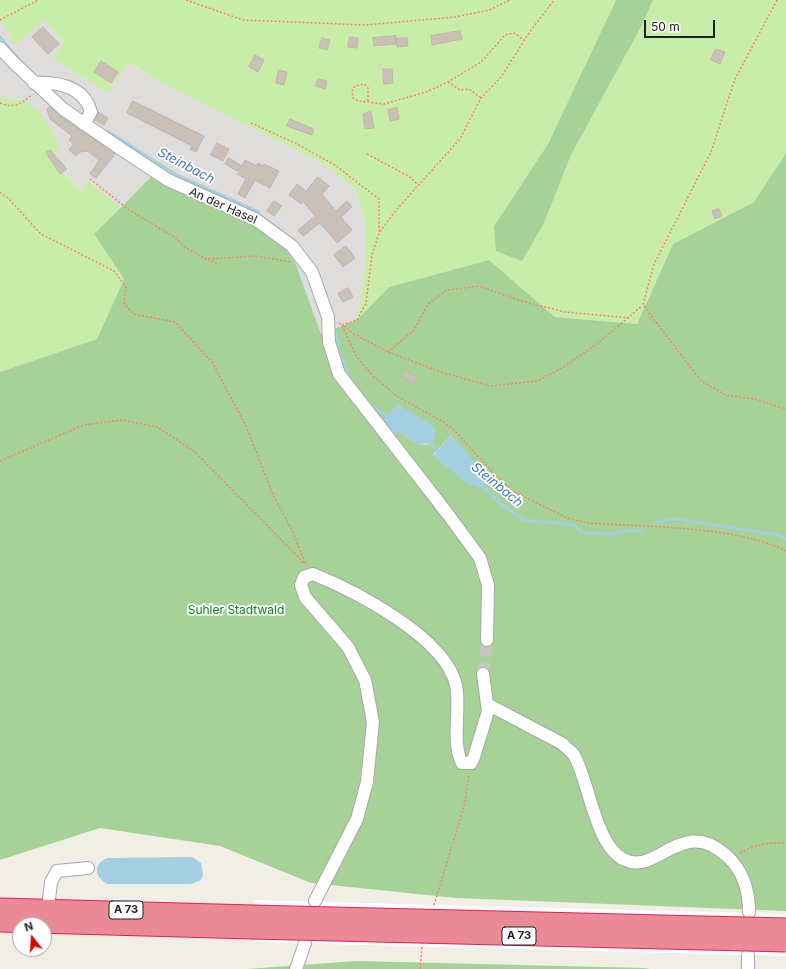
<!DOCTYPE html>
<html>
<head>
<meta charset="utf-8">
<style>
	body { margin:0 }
	#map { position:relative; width:786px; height:969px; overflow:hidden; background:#f1eee5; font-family:Inter,sans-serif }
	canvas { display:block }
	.north { position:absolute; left:12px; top:917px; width:40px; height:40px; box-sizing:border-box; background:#fff; border:1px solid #a6a6a6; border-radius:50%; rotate:343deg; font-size:11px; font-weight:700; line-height:16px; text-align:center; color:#202020 }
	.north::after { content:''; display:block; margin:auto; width:14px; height:18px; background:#cf0b00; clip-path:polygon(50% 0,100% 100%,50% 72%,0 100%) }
	.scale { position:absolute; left:644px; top:20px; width:71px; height:18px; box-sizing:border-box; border:2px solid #202020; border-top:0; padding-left:5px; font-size:12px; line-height:14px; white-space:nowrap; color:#202020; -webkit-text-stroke:3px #fff; paint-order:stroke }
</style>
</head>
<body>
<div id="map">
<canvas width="786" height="969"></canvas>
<div class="north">N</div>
<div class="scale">50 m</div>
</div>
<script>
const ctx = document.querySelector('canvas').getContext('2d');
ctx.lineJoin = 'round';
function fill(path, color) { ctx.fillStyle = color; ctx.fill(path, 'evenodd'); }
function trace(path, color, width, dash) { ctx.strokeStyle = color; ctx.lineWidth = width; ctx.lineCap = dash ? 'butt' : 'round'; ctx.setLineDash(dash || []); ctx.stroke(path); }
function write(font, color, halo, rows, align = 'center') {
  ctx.font = font + ' Inter,sans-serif'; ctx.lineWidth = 3.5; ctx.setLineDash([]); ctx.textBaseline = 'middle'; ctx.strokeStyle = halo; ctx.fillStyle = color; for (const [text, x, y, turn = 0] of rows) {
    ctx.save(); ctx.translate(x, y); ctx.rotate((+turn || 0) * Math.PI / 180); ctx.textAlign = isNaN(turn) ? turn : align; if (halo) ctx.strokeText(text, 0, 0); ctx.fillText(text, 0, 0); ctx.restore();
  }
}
fill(new Path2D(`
	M44,19L64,43L52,58L107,93L128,63L155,79L325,165L356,189L366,224V264L357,320L321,334L295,262L245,216L151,177L120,207L90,181L81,191L52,159L20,99L8,101L0,97V20L15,45Z`), '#dedddc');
fill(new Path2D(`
	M0,0H616L548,144L494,226L544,223L571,155L642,25L653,0H786V153L754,202L673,244L637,324L555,317L489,260L389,287L357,320L366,264V224L356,189L325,165L155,79L129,63L107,93L52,58L64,43L44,20L15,45L0,20Z
	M0,97C11,102 14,98 21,100C41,106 52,130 60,147L52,160L81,191L89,181L120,207L94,234L124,279L97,339L0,372Z`), '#c7eda9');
fill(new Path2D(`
	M616,0H653L642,25L571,155L544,223L522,261L496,251L494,226L548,144Z
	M786,153V911L456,898L311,883L220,846L100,828L0,860V372L97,339L124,279L94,234L151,177L245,217L277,238L295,262L321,334L357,320L389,287L489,260L555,317L637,324L673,244L754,202ZM402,434L430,444L420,445ZM451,435L488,480L433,455Z
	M356,961L644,968L650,969H247Z`), '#a6d298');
fill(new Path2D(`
	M397,404L434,426C439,439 433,443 420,445L402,434L389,432L382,422Z
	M451,435L489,480L482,489L466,483L433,456Z
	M192,857L201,863L203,875L201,880L191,884H107C94,877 93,864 107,858Z`), '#a4cfe0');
fill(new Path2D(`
	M253,900L786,914V956L252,942Z`), '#fff');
trace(new Path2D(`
	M0,37L20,61
	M107,131L175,174L259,212
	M334,327L339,351L350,379
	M366,401L389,418
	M428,442L440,453
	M481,484L501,504L524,520L574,525L582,533L612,534L621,531H642
	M655,522L676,519L779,535L786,539`), '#a4cfe0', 3);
const building = new Path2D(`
	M43,27L59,44L48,54L32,37Z
	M460,31L462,39L432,45L431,36Z
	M396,36V44L374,46L373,38Z
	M350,37L358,38L357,48L348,47Z
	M322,38L330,40L327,50L319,48Z
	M407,38L408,46L397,47L396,39Z
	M716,49L725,52L720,64L711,60Z
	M255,55L264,60L258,72L249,67Z
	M101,61L118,72L111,83L94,72Z
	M383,69H392L393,83L384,84Z
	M279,70L287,72L284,85L276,83Z
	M318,79L327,81L325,89L316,86Z
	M133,101L204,136L196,152L190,149L192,146L127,113Z
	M50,107L59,115L115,154L96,178L90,174L99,160L87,151L80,152L76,156L69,150L74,144L69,140L72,136L50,119L47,109Z
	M397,108L399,119L390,121L388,110Z
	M98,112L108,118L104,125L95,120Z
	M371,112L374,128L365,129L363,114Z
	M290,119L314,129L312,135L287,126Z
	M217,143L229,149L223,161L211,155Z
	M50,150L67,169L60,174L46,153Z
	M229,158L242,166L245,160L256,166L258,163L264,166V164L279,171L270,188L255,180L245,198L238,194L246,179L237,174L239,172L225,164Z
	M318,177L329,186L322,194L336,211L347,201L352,207L341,217L352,230L337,243L320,223L303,236L298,230L315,216L303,201L301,204L289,195L297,184L306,191Z
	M274,201L282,206L274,216L267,211Z
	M719,209L722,216L715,219L712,211Z
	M346,246L355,258L343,267L334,255Z
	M348,288L353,297L343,302L338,294Z
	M405,371L417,377L414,384L402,377Z`);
fill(building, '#c9c0b8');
trace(building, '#c3b5a7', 1);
trace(new Path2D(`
	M483,674L487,640`), '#c7c5be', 12, [12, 6]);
const minor = new Path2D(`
	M0,48L13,62L63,109L124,151L168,180L255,219L292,246L312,272L328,317L329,342L339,374L447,513L480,558L488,585L487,640
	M34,83C58,82 84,86 91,112L84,124
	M487,704L563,744C566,748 571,751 574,755C589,780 595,847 625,860C658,875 683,814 728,857C744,872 749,891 749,912
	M315,901L357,819L367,782L373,722L365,680L348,647L305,597L301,585L304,577L313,574C355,591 445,637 456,685C461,709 451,742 462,763H471L474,757L488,711L483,674
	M48,908L51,882L57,871L88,868
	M296,969L305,943
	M748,969V955`);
const highway = new Path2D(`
	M0,907L253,914
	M0,923L252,930`);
trace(minor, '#a7a7a7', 14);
trace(highway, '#e31e57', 19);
trace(new Path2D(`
	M186,0L243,20L365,25L455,17L489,10L510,0
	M777,0L735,79L711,152L654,264L643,305L701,381L726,395L754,399L786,409
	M0,20L38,0
	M448,82L460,90L469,89L481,98
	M368,101V88L364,84L355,86L352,91L353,98L358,101L384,104L426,92L448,82L481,62L505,35L514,33L524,40
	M0,103C15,109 20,104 32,95
	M251,123L295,143L335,165L379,199V233
	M367,154L410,177L419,186
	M90,179L129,210L176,238L186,248L206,259L256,256L291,262
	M0,192L7,197L41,234L114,271L126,287L124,303L133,314L175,322L212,362L247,428L273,495L292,530L306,565
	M208,259L219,265
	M339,323L342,325L356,356L373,376L398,397L444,422L458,434L481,460L511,490L567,518L588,523C645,527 737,526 786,551
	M342,325L357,320L366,303L372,255L379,233L397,209L460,139L481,98L501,77L529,33L554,0
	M344,326L354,334L388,352L441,372L490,386L537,381L562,368L597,344L642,306
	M388,352L414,330L428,304L447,290L479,286L518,300L565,312L629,318
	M0,461L84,425L122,420L157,427L194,451L305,564
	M740,853C754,845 770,842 786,843
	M434,905L465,803L469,774
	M420,969L422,947`), '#ff8068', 1.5, [2, 2]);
trace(minor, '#fff', 12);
trace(highway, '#eb8a97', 17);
const highwayBridge = new Path2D(`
	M253,914L786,927
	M252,930L786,943`);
trace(highwayBridge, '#e31e57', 19, []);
trace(highwayBridge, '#eb8a97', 17);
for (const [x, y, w] of [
	[126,910,34],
	[519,936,34]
]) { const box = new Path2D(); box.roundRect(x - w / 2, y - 9, w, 18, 3); ctx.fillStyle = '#fff'; ctx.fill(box); trace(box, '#202020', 1); }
write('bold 11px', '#202020', null, [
	["A 73",126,910],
	["A 73",519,936]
]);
write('12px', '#202020', '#fff', [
	["An der Hasel",223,206,24]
]);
write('12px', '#068518', '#fff', [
	["Suhler Stadtwald",236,610]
]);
write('italic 13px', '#4778b4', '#fff', [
	["Steinbach",186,166,28],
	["Steinbach",497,485,39]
]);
</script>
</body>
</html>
